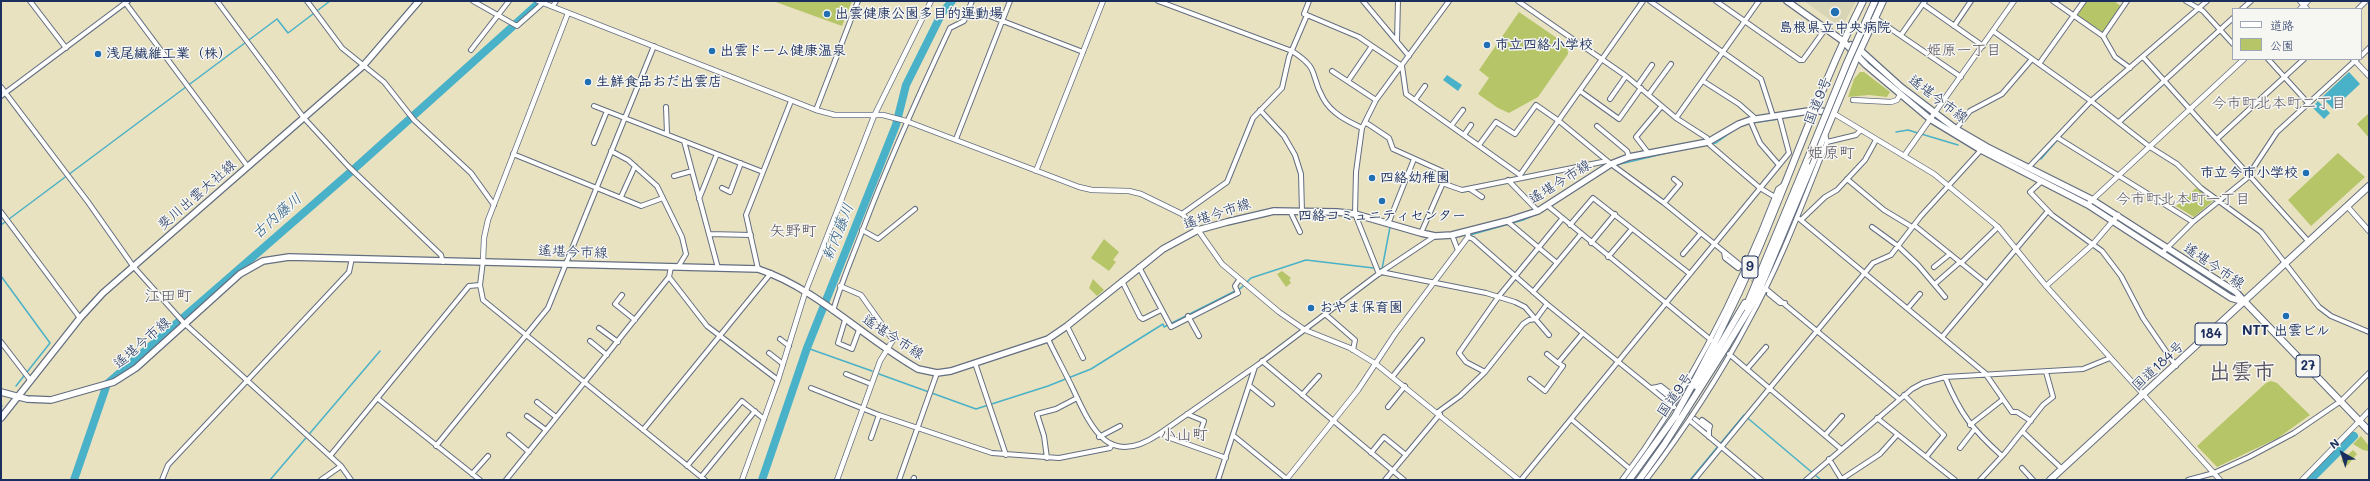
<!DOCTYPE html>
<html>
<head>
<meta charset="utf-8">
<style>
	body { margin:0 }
	#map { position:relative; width:2370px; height:481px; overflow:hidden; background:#e9e2c0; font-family:Mali,"Klee One",sans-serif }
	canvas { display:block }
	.frame { position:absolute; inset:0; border:2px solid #1b2f5e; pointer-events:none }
	.legend { position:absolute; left:2232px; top:8px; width:130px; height:52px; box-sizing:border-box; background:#f6f6f2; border:1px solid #9ea6b7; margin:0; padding:5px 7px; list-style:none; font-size:12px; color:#1b2f5e }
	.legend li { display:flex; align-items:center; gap:8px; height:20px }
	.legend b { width:20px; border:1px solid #9ea6b7 }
	.north { position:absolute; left:2322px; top:433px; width:40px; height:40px; -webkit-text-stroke:3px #f6f6f2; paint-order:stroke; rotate:321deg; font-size:11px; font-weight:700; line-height:16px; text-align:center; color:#1b2f5e }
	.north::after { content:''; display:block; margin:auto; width:14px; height:18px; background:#1b2f5e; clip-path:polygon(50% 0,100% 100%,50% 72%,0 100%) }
</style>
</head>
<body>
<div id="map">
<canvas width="2370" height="481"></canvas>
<div class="frame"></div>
<ul class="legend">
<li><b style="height:5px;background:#fff"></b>道路</li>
<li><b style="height:11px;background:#b5c567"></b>公園</li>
</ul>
<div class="north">N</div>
</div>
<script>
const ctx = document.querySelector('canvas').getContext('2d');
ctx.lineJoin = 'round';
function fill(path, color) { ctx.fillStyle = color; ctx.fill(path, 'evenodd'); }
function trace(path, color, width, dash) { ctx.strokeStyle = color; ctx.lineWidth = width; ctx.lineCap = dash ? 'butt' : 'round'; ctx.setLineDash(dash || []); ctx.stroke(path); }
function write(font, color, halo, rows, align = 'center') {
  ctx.font = font + ' Mali,"Klee One",sans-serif'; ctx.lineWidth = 3; ctx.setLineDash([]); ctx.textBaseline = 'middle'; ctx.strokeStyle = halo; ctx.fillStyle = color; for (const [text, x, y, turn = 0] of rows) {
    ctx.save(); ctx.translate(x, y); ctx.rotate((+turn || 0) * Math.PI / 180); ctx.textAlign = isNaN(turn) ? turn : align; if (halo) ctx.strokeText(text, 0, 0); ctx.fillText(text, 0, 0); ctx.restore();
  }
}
fill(new Path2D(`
	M1804,1H1856L1844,23L1836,24Z`), '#d8d5b7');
fill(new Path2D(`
	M773,1H852L842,26Z
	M2087,1H2114L2121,6L2103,32L2077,16Z
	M1519,12L1567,45L1568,54L1538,97L1509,113L1498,108L1478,94L1489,78L1479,70Z
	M1860,72H1864L1890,92L1887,97L1869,95L1848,97L1854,79Z
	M2369,113V138L2357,124Z
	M2338,153L2365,177L2311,226L2288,200Z
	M2196,188L2214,200L2194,217L2176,206Z
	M1104,239L1119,252L1113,260L1116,262L1109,271L1091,258Z
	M1282,271L1291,278L1289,280L1291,283L1286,287L1277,274Z
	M1093,279L1104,290L1097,296L1089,288Z
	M2271,381L2277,383L2310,415L2278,438L2217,467L2197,446L2266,383Z
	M2361,436L2369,446L2368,451L2363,450L2353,444Z
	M2353,450L2357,454L2347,466L2341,461Z`), '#b5c567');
fill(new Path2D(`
	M2349,72L2360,84L2333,109L2322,97Z
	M1447,75L1462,85L1458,91L1443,80Z
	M2318,101L2330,113L2324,119L2312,107Z`), '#49b1c8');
trace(new Path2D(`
	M2089,106L2107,90
	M1752,123L1778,119
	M1896,132L1908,130L1958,145
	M1710,144L1716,143L1734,130
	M2041,159L2064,132
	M1616,165L1675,151
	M1542,211L1603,172
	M1,225L277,19L288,33L330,1
	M1470,235L1523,220L1539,213
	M1440,238L1466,235
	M1,276L50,343L16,386
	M807,348L872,371
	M879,374L976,409L1048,386L1091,369L1163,324L1164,327L1241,288L1251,278L1306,260L1382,269L1390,227
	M1,407L2,406
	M270,480L380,351
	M1690,480L1744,415L1821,480`), '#49b1c8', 1.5);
trace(new Path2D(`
	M74,480L107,384L354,169L541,1
	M762,480L807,348L896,125L906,85L942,13L952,1
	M2310,480L2354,436`), '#49b1c8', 8);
trace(new Path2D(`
	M1738,268L1758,285
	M1673,400L1694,417`), '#c0beac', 4, [4, 2]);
const minor = new Path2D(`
	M30,1L66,48
	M124,1L248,167
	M217,1L304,118L348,166L441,255L443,262
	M307,1L342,48L384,82L414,120L471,173L494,205
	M473,1L517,26L543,3
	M1158,1L1292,51C1321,70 1309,73 1323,98C1331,113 1347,121 1362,128
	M1363,1L1409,56
	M1518,1L1626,76L1676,118L1707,138L1710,145L1760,188L1775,197
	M1650,1L1761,79L1773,116
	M1716,1L1800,60H1803L1826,28
	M2053,1L2103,36L2115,57L2130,68
	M2186,1L2203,11L2233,44
	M1923,4L1983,46
	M553,6L556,1
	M969,8L1083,52
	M2242,9L2251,1
	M2358,9L2366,1
	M1307,15L1304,14L1309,1
	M1875,18L1961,77
	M1954,26L1971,1
	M1993,31L2091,101L2150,147L2177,164L2201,188L2261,232L2319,307L2331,316L2369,332
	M1901,35L1925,1
	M2103,36L2127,1
	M1397,41L1398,1
	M471,50L509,1
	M2361,56L2369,48
	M2143,57L2309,242
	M2268,59L2308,103
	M2039,64L2084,1
	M1402,66L1406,94L1520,175L1643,1
	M1332,71L1376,100
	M1348,81L1372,46L1402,66
	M1703,81L1739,104L1756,119
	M1638,85L1652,65
	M1,87L88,202L133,266L184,323L341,466L351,480
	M1580,91L1619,119L1641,88
	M1649,94L1671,64
	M1,96L128,1
	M1610,99L1626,76
	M1415,100L1425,86
	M594,106L763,172
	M666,107L667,134
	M816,110L858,1
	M1260,110L1284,136L1295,155L1301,174L1302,212
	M1676,118L1759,1
	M1750,120L1760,143L1779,165
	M1365,122L1389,138L1393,149L1444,172L1446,176L1421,233
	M2119,122L2233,18
	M1451,126L1463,110
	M1597,126L1627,151L1629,157
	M1956,129L1970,111L2002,94L2032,59
	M1464,135L1471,125
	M2058,138L2193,222
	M956,139L1010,1
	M2217,139L2304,59
	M684,141L718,268
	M1827,142L1856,135L1861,130
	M594,143L607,111
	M1479,145L1496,122L1515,134L1536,105L1559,121L1611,164L1664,203L1744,268
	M611,151L628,160L657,186L682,237L686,254L678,267
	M513,154L641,206L663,198
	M1649,154L1636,137L1661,107
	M2028,168L2091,101L2207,1
	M674,176L692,171
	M1847,179L1884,210L1912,227
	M1508,180L1538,211
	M2042,181L2030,192L2052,215L2102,251L2121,276L2143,318L2176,366
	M1442,183L1462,190L1607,161
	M722,188L730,192L741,163
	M1470,189L1482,197
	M621,197L635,166
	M699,199L717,154
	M1664,203L1680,184L1674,179
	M1548,206L1711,340
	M1290,211L1300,232
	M1,212L80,318
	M1182,214L1227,182L1253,118L1282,88L1289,57L1307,15L1359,37L1372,46
	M1797,217L1985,373L2012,412H2017L2031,421
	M1801,220L1825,197L1837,190L1865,160L1876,140
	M1507,221L1557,263
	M1388,224L1414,159
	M1570,225L1593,198L1690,274
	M1914,225L1986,283
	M1872,227L1898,246L1918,265L1945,297
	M862,230L878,239L915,209
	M709,234L751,235
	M1452,235L1457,248
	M1468,237L1473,239L1547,304L1674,407
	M1591,243L1615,214
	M1724,252L1725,258L1738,268
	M2162,253L2193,222L2246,179L2277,132L2357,59
	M1683,254L1701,233
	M1608,257L1631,230
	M483,261L480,285L483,300L705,480
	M1961,263L1998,227
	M1139,267L1171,327L1238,293L1235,286L1239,280
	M1934,267L1950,254
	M758,269L746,215L791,101
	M1381,272L1486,293L1515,302L1525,307L1549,335
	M1379,274L1355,214L1356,172L1362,128L1376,100L1449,1
	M669,277L707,326L778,380
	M1122,281L1140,317L1143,319L1161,310
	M1936,283L1960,262
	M1765,288L1899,399
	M1533,292L1581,234
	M1769,294L1780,303H1785
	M622,295L615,304L635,320
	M1908,308L1920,294
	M833,311C841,283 853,256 863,229C889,160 919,94 950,28L964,21L972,1
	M1325,314L1355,340L1353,350
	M1188,316L1199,336
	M845,320L838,343L852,349L859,330
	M1067,326L1083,358
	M599,328L618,342
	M1942,337L2048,211
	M780,339L789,346
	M1048,339C1056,356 1065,372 1073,389C1092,430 1109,468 1159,434L1259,364L1381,272L1435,236
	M590,341L607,355
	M1,342L31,381
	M769,353L783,364
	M1547,354L1558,363L1583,333
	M1729,354L1841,449
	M1262,361L1404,480
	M975,363L1006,455
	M1747,369L1766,347
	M1485,372L1466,362L1459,353L1499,296L1562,219
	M846,374L871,384
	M1393,376L1422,340
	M1945,377C1960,414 1973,430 2002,456
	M1530,379L1545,391L1563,366L1558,363
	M1250,386L1272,404
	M1657,387L1661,386L1671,394
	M811,388L879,415L992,453L1059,458L1110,448L1112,444
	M1651,388L1657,387L1672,399
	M1302,395L1319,376
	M1904,395L1944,435L1926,457
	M377,398L480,480
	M537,402L556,417
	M1388,407L1405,386
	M1438,412L1460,396L1485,372L1523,324L1529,320L1536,319L1547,304
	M1187,414L1204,421L1199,436
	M527,416L546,430
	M1877,418L1955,480
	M1571,419L1630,469
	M1695,419L1709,430V437
	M1689,420L1761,480
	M1702,420L1710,426L1709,430
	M1970,425L2002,400
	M643,430L771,273
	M2023,432L2062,469
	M1159,434L1226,458
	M509,435L529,452
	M1825,435L1842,416
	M1234,436L1288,480
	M1099,437L1120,426
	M871,438L879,415
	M436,446L548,308L654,46
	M1960,448L1974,430
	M1371,453L1384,437L1406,455
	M330,456L469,286L480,285
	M1047,458L1044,436L1037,414L1056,409L1077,398
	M1829,459L1842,480
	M687,466L742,401L764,419
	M2022,468L2033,480
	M472,474L488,456
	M701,477L755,411
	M1842,479L1880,454L1897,435
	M162,480L168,465L349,272L352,258
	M321,480L341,466
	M506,480L669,277L671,267
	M899,480L937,373
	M913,480L914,478
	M1218,480L1255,367
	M1385,480L1440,414
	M1521,480L1789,153L1779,115
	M1622,480C1689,391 1738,293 1778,189L1785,184
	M1646,480C1684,430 1719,377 1748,322C1780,265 1803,202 1827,142L1825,134
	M1694,480L1873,263L1891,255L1921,216L1981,150
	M1806,480L1912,389L1923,383L1945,377L2083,369L2110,358
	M1980,480L2005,453L2043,405L2053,397L2046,372
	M2188,480L2214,473L2249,457L2294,433L2341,401L2369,373`);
const tertiary = new Path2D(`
	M538,1L816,110L835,115H883L906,121L1079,187L1092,190L1129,191L1141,194L1182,214L1198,230L1222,264L1279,312L1305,330L1350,348L1376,364L1519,480
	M2300,1L2307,9
	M2300,9L2308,1
	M2353,59L2369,76
	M1853,100L1891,102L1897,100L1900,95
	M1833,113L1934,174L1998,227L2046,286L2220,480
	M1904,156L2014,1
	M1036,171L1103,1
	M2090,202L2244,59
	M2347,206L2369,231
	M483,261L484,238L488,220L568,13
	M2046,286L2093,244L2118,215
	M742,480L778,380L805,293L874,116L931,1
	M837,480L880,361L893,340L861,295L840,286
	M1286,480L1358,390L1395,334L1468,237V232
	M2302,480L2369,411`);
const secondary = new Path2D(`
	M1787,1L1843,41L1866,65L1930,119L1981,150L2088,205L2231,298L2245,302
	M1851,45L1860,50L1901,87L1956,129L1987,147L2091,199L2236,292L2245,302
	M1,392L27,399L51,400L114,382L136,368L240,274L263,261L289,257L758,269C816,288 865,339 918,369L937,373L951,371L1048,339L1067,326L1163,249L1198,230L1227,222L1274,211L1337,212L1355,214L1421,233L1435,236L1452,235L1507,221L1538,211L1611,164L1629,157L1708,142L1739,124L1750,120L1815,110L1831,113
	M1,418L80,318L103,293L363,66L419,1`);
const primary = new Path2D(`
	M2245,302L2369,431`);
const trunk = new Path2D(`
	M1746,307L1806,163
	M1726,347L1756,298L1857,57L1883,1
	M1696,386L1745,303
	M1674,418C1705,364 1733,308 1758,250C1793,167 1823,81 1863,1
	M1629,480L1676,415
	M1639,480L1664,445L1728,344
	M2050,480L2369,186`);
trace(minor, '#636e80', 6);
trace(tertiary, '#636e80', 6);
trace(secondary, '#636e80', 8);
trace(primary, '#636e80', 8);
trace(trunk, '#636e80', 8);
trace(minor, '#fff', 4);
trace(tertiary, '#fff', 4.5);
trace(secondary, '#fff', 5.5);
trace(primary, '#fff', 6);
trace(trunk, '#fff', 6);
const trunkBridge = new Path2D(`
	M1806,163L1847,63L1875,1`);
trace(trunkBridge, '#636e80', 8, []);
trace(trunkBridge, '#fff', 6);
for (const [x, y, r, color] of [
	[1835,12,5,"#1f6fb2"],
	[827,14,4,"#1f6fb2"],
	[1487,45,4,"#1f6fb2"],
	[712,51,4,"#1f6fb2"],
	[98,54,4,"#1f6fb2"],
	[588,82,4,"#1f6fb2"],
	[2306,173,4,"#1f6fb2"],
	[1372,178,4,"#1f6fb2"],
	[1382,201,4,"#1f6fb2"],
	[1311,308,4,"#1f6fb2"],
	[2286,316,4,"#1f6fb2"]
]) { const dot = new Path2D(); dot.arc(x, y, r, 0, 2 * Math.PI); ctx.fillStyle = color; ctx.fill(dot); trace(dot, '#f6f6f2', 1.5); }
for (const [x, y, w] of [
	[1750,267,16],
	[2211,334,32],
	[2308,366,24]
]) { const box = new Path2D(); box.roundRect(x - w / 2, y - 11, w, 22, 3); ctx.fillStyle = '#f6f6f2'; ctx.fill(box); trace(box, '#1b2f5e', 1); }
write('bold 13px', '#1b2f5e', null, [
	["9",1750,267],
	["184",2211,334],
	["27",2308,366]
]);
write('bold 14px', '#1b2f5e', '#f6f6f2', [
	["出雲健康公園多目的運動場",835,14],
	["島根県立中央病院",1835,28,"center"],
	["市立四絡小学校",1495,45],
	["出雲ドーム健康温泉",720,51],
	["浅尾繊維工業（株）",106,54],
	["生鮮食品おだ出雲店",596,82],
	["市立今市小学校",2298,173,"right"],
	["四絡幼稚園",1380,178],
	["四絡コミュニティセンター",1382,216,"center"],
	["おやま保育園",1319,308],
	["NTT 出雲ビル",2286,331,"center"]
], 'left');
write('14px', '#1b2f5e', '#f6f6f2', [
	["遙堪今市線",1938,99,37],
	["国道9号",1818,101,-68],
	["遙堪今市線",1560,182,-32],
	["斐川出雲大社線",197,195,-41],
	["遙堪今市線",1217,214,-18],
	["遙堪今市線",573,252,2],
	["遙堪今市線",2214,266,34],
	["遙堪今市線",893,337,33],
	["遙堪今市線",142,343,-41],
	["国道184号",2158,366,-43],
	["国道9号",1675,395,-55]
]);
write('15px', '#5a5461', '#f6f6f2', [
	["姫原一丁目",1964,50],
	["今市町北本町二丁目",2279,103],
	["今市町北本町一丁目",2183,199]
]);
write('italic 15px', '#2b5c83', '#f6f6f2', [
	["古内藤川",277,216,-41],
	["新内藤川",838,232,-68]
]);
write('16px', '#5a5461', '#f6f6f2', [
	["姫原町",1831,153],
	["矢野町",793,231],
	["江田町",168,296],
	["小山町",1184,435]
]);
write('bold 22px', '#5a5461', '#f6f6f2', [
	["出雲市",2242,372]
]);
</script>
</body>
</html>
